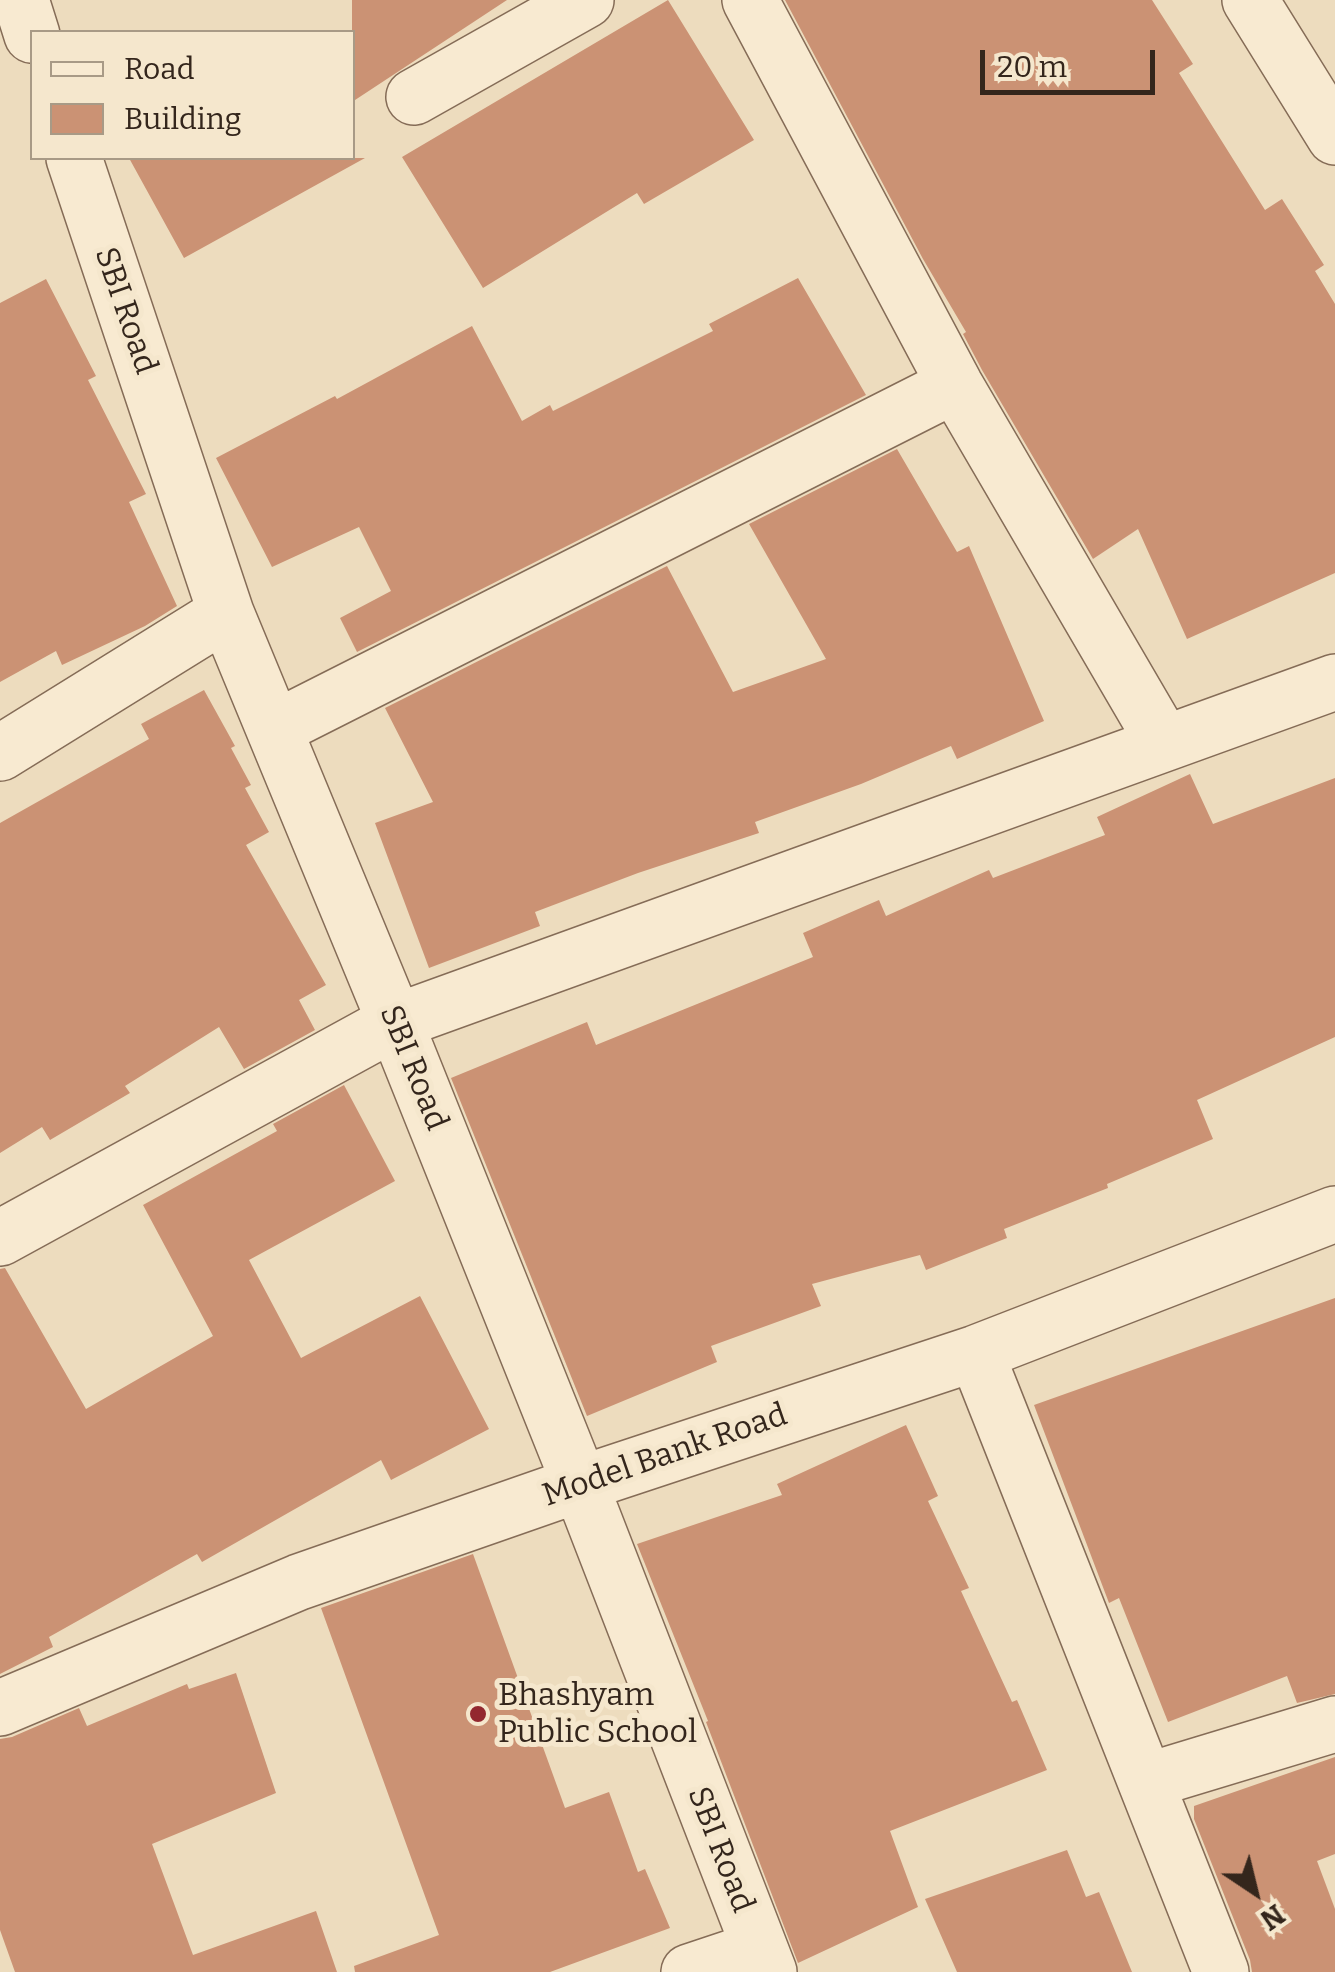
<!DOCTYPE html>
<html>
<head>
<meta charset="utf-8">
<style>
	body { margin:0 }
	#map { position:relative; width:1335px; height:1972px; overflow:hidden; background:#eddcbe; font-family:Bitter,serif }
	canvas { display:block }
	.legend { position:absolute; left:30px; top:30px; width:325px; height:130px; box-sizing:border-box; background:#f5e7cd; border:2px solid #a89a86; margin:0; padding:12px 18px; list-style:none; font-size:30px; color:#34261c }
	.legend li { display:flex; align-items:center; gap:20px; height:50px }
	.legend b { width:50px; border:2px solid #a89a86 }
	.north { position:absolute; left:1205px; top:1842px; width:100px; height:100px; -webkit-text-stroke:8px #f5e7cd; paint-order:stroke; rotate:145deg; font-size:28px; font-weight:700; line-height:40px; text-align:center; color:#34261c }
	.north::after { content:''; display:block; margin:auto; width:35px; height:45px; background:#34261c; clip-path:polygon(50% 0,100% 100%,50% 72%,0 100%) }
	.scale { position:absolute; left:980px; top:50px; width:175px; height:45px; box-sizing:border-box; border:5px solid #34261c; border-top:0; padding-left:12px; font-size:30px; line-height:35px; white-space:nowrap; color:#34261c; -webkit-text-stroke:8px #f5e7cd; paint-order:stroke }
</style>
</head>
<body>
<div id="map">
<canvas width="1335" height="1972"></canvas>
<ul class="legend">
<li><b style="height:12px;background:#f8ead1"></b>Road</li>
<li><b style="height:28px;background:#cb9274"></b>Building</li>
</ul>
<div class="north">N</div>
<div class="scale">20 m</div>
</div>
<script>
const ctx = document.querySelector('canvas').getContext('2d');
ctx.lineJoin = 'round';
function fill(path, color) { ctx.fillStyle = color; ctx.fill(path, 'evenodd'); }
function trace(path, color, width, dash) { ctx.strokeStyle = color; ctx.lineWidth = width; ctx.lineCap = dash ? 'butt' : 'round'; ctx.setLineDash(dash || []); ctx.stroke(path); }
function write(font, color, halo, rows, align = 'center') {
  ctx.font = font + ' Bitter,serif'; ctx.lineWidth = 10; ctx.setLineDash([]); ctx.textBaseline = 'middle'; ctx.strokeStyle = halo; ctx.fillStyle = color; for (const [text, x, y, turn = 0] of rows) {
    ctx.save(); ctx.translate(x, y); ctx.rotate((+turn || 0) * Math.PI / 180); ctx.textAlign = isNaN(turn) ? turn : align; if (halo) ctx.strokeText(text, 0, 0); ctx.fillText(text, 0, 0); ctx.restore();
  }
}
fill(new Path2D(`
	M352,0H507L352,102Z
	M668,0L754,140L644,204L637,193L483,288L402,157Z
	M785,0H1152L1193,64L1179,73L1265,210L1282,199L1324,265L1315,271L1335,304V573L1187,639L1138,529L1093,559L982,370L963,334L966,332L923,259Z
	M129,158H365L184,258Z
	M798,278L866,395L357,652L340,618L391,591L359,527L272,567L216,458L335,396L337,399L472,326L522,421L550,405L553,411L713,331L709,324Z
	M46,279L96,376L88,380L146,494L129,502L177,606L145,626L62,665L56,651L0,682V303Z
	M897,449L957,552L969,546L1044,721L957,759L951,746L861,784L755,822L759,833L638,873L535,912L540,926L429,968L375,823L433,802L385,708L667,566L733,692L826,659L749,524Z
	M204,690L235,746L231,748L251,785L245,788L269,832L246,845L326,985L299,1000L315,1030L244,1069L219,1027L125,1086L130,1093L50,1140L42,1127L0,1153V823L149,739L141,724Z
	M1190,774L1213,824L1335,778V1037L1197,1100L1213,1139L1107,1184L1108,1188L1004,1229L1007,1238L926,1270L920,1255L812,1284L821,1306L711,1346L717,1362L587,1416L451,1078L587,1022L596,1045L813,957L803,933L879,900L886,916L989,870L993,878L1105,835L1097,817Z
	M344,1085L395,1181L249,1260L301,1358L420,1296L489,1429L391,1480L381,1460L202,1562L197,1554L49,1637L53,1647L0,1674V1269L5,1268L86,1409L213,1336L143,1205L277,1131L273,1124Z
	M1335,1298V1694L1297,1703L1287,1676L1168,1722L1119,1598L1109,1603L1034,1405Z
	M906,1425L938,1496L928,1501L969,1588L961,1591L1012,1702L1017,1700L1047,1770L890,1831L918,1907L798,1963L706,1722L708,1721L637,1544L782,1495L777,1484Z
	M473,1554L565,1808L609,1792L638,1872L645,1869L670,1928L550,1972H355L354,1966L439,1935L321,1608Z
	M236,1673L276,1793L152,1844L193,1955L316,1911L337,1972H15L0,1930V1739L12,1737L79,1708L87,1726L187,1684L189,1689Z
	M1335,1757V1854L1317,1861L1335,1909V1972H1252L1250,1960L1194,1819V1806Z
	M1067,1850L1086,1897L1099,1892L1132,1972H957L925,1899Z`), '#cb9274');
const minor = new Path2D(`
	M21,0L32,35
	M750,0L955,385L1164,743
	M1250,0L1335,137
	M414,97L586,0
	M74,158L226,613L395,1022L580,1484L769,1972
	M274,729L955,385
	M0,753L226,613
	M0,1238L395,1022L1335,682
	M976,1353L1221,1972
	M0,1708L299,1582L580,1484L976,1353L1335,1214
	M1147,1781L1335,1724
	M689,1972L758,1949`);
trace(minor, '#856c57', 58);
trace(minor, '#f8ead1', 55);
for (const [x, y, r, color] of [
	[478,1714,10,"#93282f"]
]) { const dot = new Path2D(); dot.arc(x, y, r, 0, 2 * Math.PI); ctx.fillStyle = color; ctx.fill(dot); trace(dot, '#f5e7cd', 4); }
write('32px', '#34261c', '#f5e7cd', [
	["SBI Road",125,311,71],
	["SBI Road",413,1068,68],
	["Model Bank Road",665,1456,-19],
	["SBI Road",720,1850,69]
]);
write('32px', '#34261c', '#f5e7cd', [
	["Bhashyam",498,1696],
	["Public School",498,1733]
], 'left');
</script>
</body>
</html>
